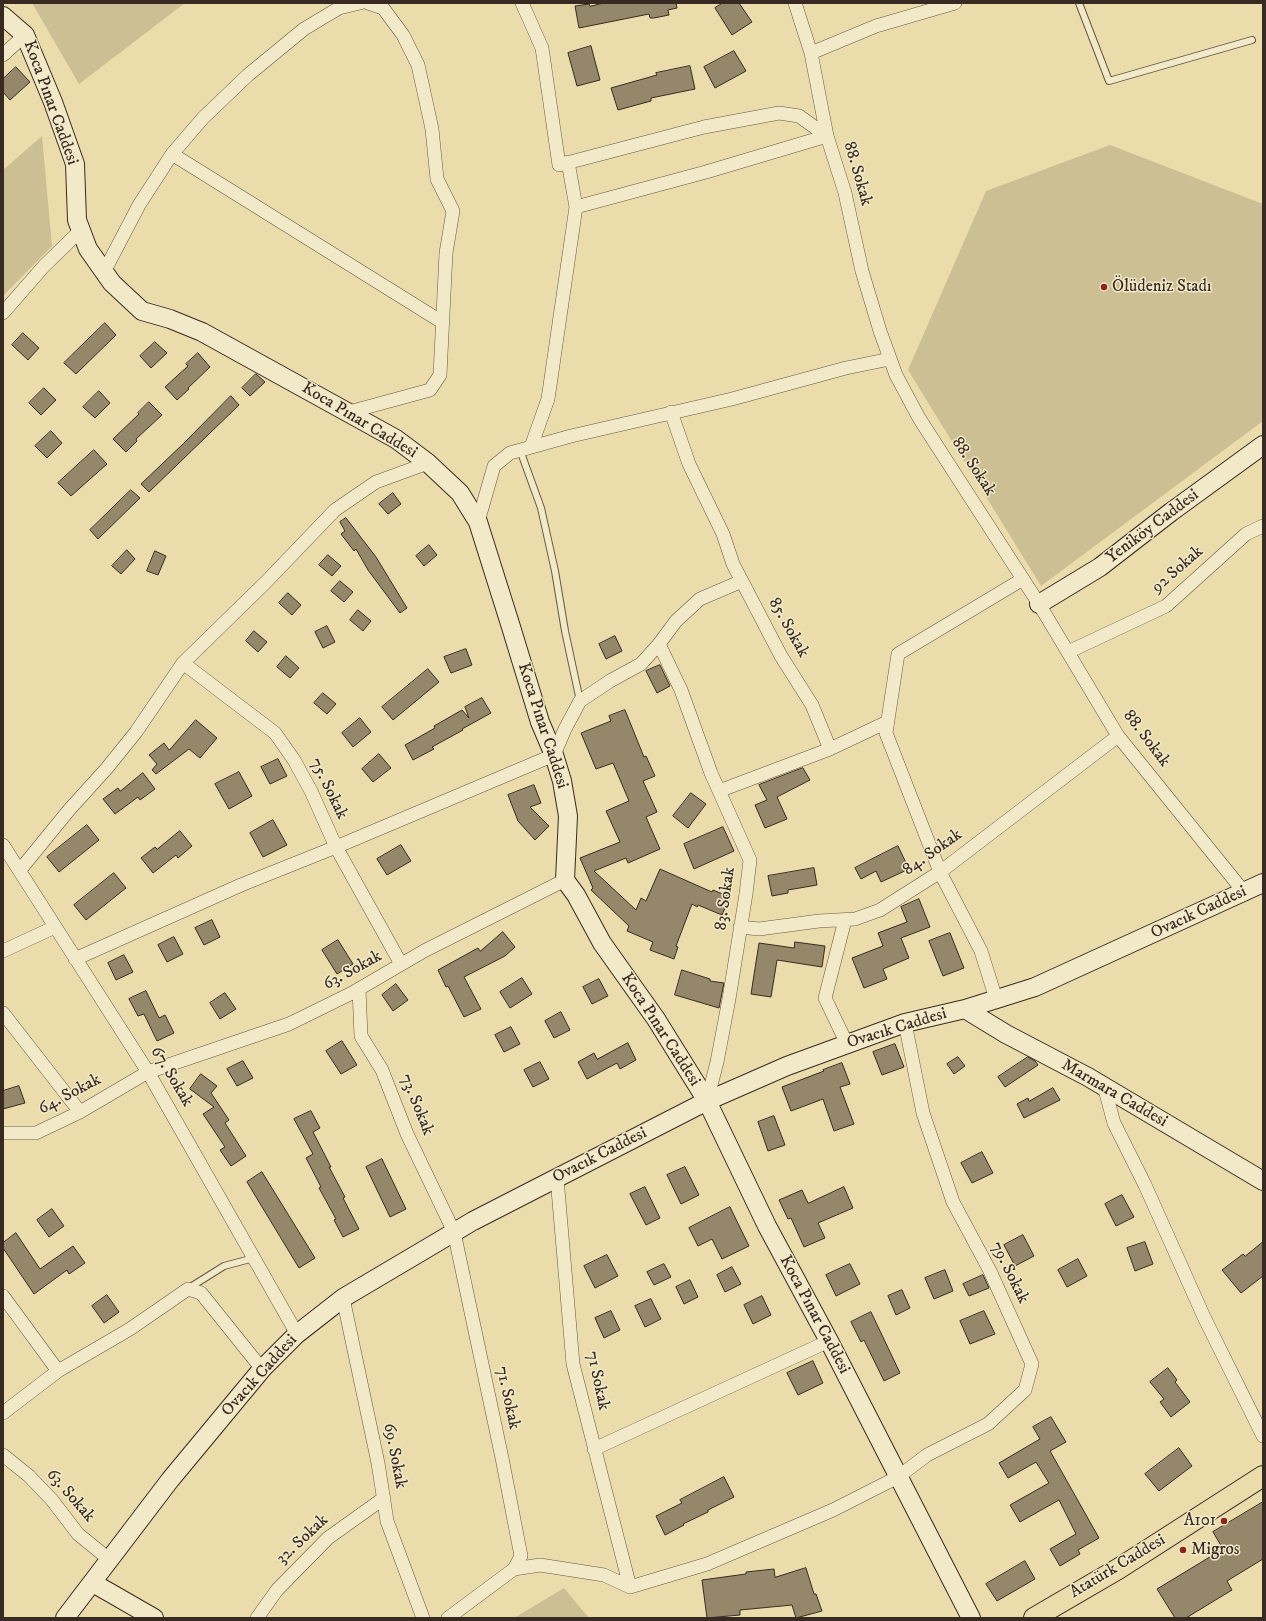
<!DOCTYPE html>
<html>
<head>
<meta charset="utf-8">
<style>
	body { margin:0 }
	#map { position:relative; width:1266px; height:1621px; overflow:hidden; background:#ebddab; font-family:"IM FELL DW Pica",serif }
	canvas { display:block }
	.frame { position:absolute; inset:0; border:4px solid #382a22; pointer-events:none }
</style>
</head>
<body>
<div id="map">
<canvas width="1266" height="1621"></canvas>
<div class="frame"></div>
</div>
<script>
const ctx = document.querySelector('canvas').getContext('2d');
ctx.lineJoin = 'round';
function fill(path, color) { ctx.fillStyle = color; ctx.fill(path, 'evenodd'); }
function trace(path, color, width, dash) { ctx.strokeStyle = color; ctx.lineWidth = width; ctx.lineCap = dash ? 'butt' : 'round'; ctx.setLineDash(dash || []); ctx.stroke(path); }
function write(font, color, halo, rows, align = 'center') {
  ctx.font = font + ' "IM FELL DW Pica",serif'; ctx.lineWidth = 3; ctx.setLineDash([]); ctx.textBaseline = 'middle'; ctx.strokeStyle = halo; ctx.fillStyle = color; for (const [text, x, y, turn = 0] of rows) {
    ctx.save(); ctx.translate(x, y); ctx.rotate((+turn || 0) * Math.PI / 180); ctx.textAlign = isNaN(turn) ? turn : align; if (halo) ctx.strokeText(text, 0, 0); ctx.fillText(text, 0, 0); ctx.restore();
  }
}
fill(new Path2D(`
	M32,3H185L79,84Z
	M42,136L52,246L3,296V170Z
	M1110,145L1263,204V421L1041,586L908,370L986,191Z
	M564,1588L589,1618H514Z`), '#cdbf94');
const building = new Path2D(`
	M604,3H676L677,8L668,10L669,15L654,18H650L649,14L579,28L575,6L589,4L590,6Z
	M723,3H739L752,22L732,35L715,8Z
	M591,46L600,80L577,86L568,53Z
	M734,51L746,71L715,88L704,67Z
	M690,66L695,89L651,98V101L618,110L611,88L657,75L656,73Z
	M16,67L30,82L10,100L3,92V79Z
	M105,323L116,335L76,374L64,363Z
	M23,333L39,348L28,360L12,345Z
	M155,342L167,353L151,368L140,356Z
	M198,353L210,367L188,388L189,389L177,400L165,387L188,366L186,364Z
	M256,374L265,382L250,396L242,388Z
	M44,388L56,400L41,415L29,403Z
	M99,391L110,403L95,418L83,407Z
	M231,396L239,405L149,492L141,484L183,444Z
	M149,402L162,415L136,439L137,441L126,452L113,439L139,414L138,413Z
	M51,431L62,443L47,458L35,446Z
	M94,450L107,464L71,496L58,483Z
	M131,490L140,498L98,539L90,530Z
	M393,493L401,504L388,514L379,504Z
	M346,518L376,557L407,608L400,613L368,570L356,549L354,551L341,534L345,531L340,522Z
	M429,545L437,555L424,566L416,556Z
	M127,550L135,559L121,574L112,566Z
	M155,551L166,556L158,575L147,571Z
	M328,555L341,566L332,576L319,565Z
	M340,581L353,592L344,602L331,591Z
	M288,593L301,605L292,615L279,603Z
	M358,610L371,621L363,631L350,620Z
	M327,626L335,642L323,648L315,632Z
	M254,631L267,642L258,652L246,641Z
	M615,636L622,651L606,659L599,644Z
	M466,649L472,665L451,673L444,657Z
	M286,656L299,668L290,678L277,667Z
	M660,665L670,686L657,693L646,671Z
	M428,669L439,682L393,720L382,707Z
	M323,693L336,704L327,714L314,703Z
	M482,698L491,713L462,729L463,730L432,747L434,749L413,760L405,745L435,728L434,726L462,710L469,718L465,707Z
	M625,710L644,757L646,756L655,776L643,781L657,812L646,817L660,849L628,863L626,858L594,871L636,910L641,898L646,901L660,869L712,892L713,890L730,897L722,915L698,905L697,907L692,904L676,946L678,947L674,959L650,950L653,942L627,931L629,926L591,890L593,888L580,858L620,842L606,811L629,801L613,763L596,769L581,733L611,721L609,716Z
	M360,718L371,732L353,747L342,733Z
	M196,720L217,738L200,758L189,749L156,774L152,770L157,764L149,755L164,743L169,750Z
	M379,754L391,768L373,782L362,769Z
	M278,759L287,776L270,784L261,767Z
	M803,768L810,780L777,797L787,819L765,828L755,805L767,800L759,785Z
	M239,772L252,796L229,809L215,784Z
	M143,773L155,789L140,800L138,797L115,814L103,799L118,788L120,791Z
	M534,785L541,803L530,807L549,826L535,840L518,821L508,795Z
	M691,793L706,804L688,828L673,816Z
	M273,820L287,845L263,857L250,833Z
	M87,825L99,840L59,872L47,857Z
	M723,827L734,851L694,869L684,844Z
	M180,831L192,846L178,858L176,855L153,873L141,858L155,847L157,849Z
	M401,845L411,861L387,875L377,859Z
	M898,846L909,869L881,882L876,871L861,879L855,868Z
	M814,868L817,885L788,890V893L772,896L768,876Z
	M114,873L126,888L86,920L74,905Z
	M919,899L930,927L901,938L909,958L883,969L887,979L864,988L852,958L883,946L878,933L907,922L901,907Z
	M212,920L220,937L204,945L195,928Z
	M503,932L515,947L505,956L464,977L481,1009L464,1017L448,986L446,987L438,970L478,948L480,951Z
	M950,933L964,968L943,976L929,941Z
	M174,937L183,954L167,962L158,945Z
	M338,940L353,964L337,974L322,950Z
	M795,942L825,946L822,967L777,960L771,997L751,994L759,943L794,948Z
	M124,955L133,972L116,980L108,963Z
	M682,970L710,979V981L724,983L719,1008L675,995Z
	M522,978L532,994L510,1008L500,992Z
	M599,979L608,996L592,1004L583,987Z
	M396,984L408,1000L393,1011L382,995Z
	M146,991L159,1018L165,1015L174,1033L157,1041L144,1014L138,1016L129,999Z
	M225,993L236,1009L220,1019L210,1003Z
	M561,1012L570,1030L554,1038L545,1021Z
	M511,1027L520,1044L504,1052L495,1035Z
	M342,1041L357,1065L341,1074L326,1051Z
	M628,1043L636,1060L620,1069L617,1063L587,1079L578,1062L594,1053L597,1059Z
	M895,1044L904,1067L882,1075L873,1052Z
	M958,1057L965,1066L954,1074L947,1064Z
	M1028,1057L1035,1061L1038,1065L1005,1087L998,1077Z
	M243,1061L253,1078L237,1086L227,1069Z
	M540,1062L549,1079L533,1087L524,1070Z
	M842,1063L850,1084L840,1087L854,1124L834,1131L823,1099L791,1111L782,1087L824,1071L823,1070Z
	M201,1074L217,1086L211,1093L229,1120L225,1123L246,1156L231,1166L220,1150L225,1147L203,1114L214,1107L190,1089Z
	M19,1086L25,1103L3,1109V1091Z
	M1053,1088L1060,1100L1024,1118L1017,1104L1028,1098L1029,1101Z
	M311,1111L320,1128L313,1132L331,1167H329L345,1197L343,1198L359,1229L343,1237L334,1220L336,1219L319,1188L321,1187L306,1158L313,1154L294,1119Z
	M774,1116L785,1145L768,1151L758,1122Z
	M982,1152L993,1173L972,1183L961,1163Z
	M382,1159L406,1209L390,1217L366,1167Z
	M685,1167L699,1195L681,1204L667,1175Z
	M262,1172L315,1258L299,1268L247,1182Z
	M645,1187L660,1218L646,1225L630,1194Z
	M844,1187L853,1208L818,1223L825,1238L804,1247L791,1218L788,1219L779,1200L802,1190L808,1203Z
	M1122,1195L1134,1217L1116,1226L1105,1204Z
	M730,1207L749,1246L722,1259L712,1239L698,1246L689,1228Z
	M52,1209L64,1226L49,1237L37,1220Z
	M16,1233L40,1269L73,1246L85,1263L69,1274L67,1270L34,1294L3,1248V1243Z
	M1023,1235L1034,1256L1015,1266L1004,1245Z
	M1145,1242L1153,1264L1135,1271L1127,1248Z
	M1263,1242V1276L1241,1293L1222,1270L1243,1254L1245,1256Z
	M607,1255L618,1276L595,1288L584,1266Z
	M1078,1259L1087,1276L1067,1287L1058,1270Z
	M664,1264L671,1277L654,1285L647,1272Z
	M850,1264L860,1284L836,1296L826,1275Z
	M732,1267L741,1284L725,1292L717,1275Z
	M945,1270L953,1291L934,1299L925,1278Z
	M983,1275L989,1288L969,1296L963,1284Z
	M690,1280L698,1297L684,1304L676,1287Z
	M902,1290L910,1308L896,1315L888,1296Z
	M107,1295L119,1312L104,1323L92,1306Z
	M762,1296L771,1315L753,1324L744,1305Z
	M651,1299L661,1319L645,1327L635,1306Z
	M611,1311L620,1330L604,1338L595,1318Z
	M984,1311L995,1334L970,1344L960,1321Z
	M871,1312L900,1373L884,1381L864,1340L861,1342L851,1322Z
	M813,1361L823,1383L798,1395L787,1373Z
	M1168,1368L1177,1380L1175,1382L1190,1402L1171,1417L1160,1402L1164,1399L1150,1382Z
	M1051,1417L1066,1442L1050,1451L1099,1538L1078,1550L1080,1554L1060,1566L1050,1549L1076,1534L1059,1500L1020,1522L1010,1505L1049,1483L1036,1462L1008,1478L999,1463L1040,1439L1033,1427Z
	M1179,1448L1192,1466L1159,1491L1145,1474Z
	M724,1477L734,1497L708,1510V1512L683,1524L684,1525L665,1535L656,1516L682,1503L680,1500Z
	M1263,1502V1559L1227,1581L1232,1590L1186,1618H1175L1157,1589L1223,1549L1213,1532Z
	M1025,1561L1035,1579L997,1601L986,1584Z
	M806,1568L814,1594H816L822,1611L796,1618L792,1605L740,1610V1615L707,1618L702,1580L746,1574V1572L774,1569L775,1577Z`);
fill(building, '#958769');
trace(building, '#382a22', 1);
const lane = new Path2D(`
	M1079,3L1109,81L1252,40
	M520,450L541,508L555,571L565,631L580,701
	M189,1288L224,1266L254,1258`);
const street = new Path2D(`
	M522,3L542,48L559,165L704,127L779,113L799,116L827,136
	M795,3L811,53L827,136L845,193L862,271L880,331L896,375L919,418L1039,604L1118,736L1244,892
	M811,53L876,26L955,3
	M3,55L25,35
	M172,154L442,322
	M576,207L706,172L827,136
	M104,272L139,205L172,154L203,118L248,75L304,29L339,8L360,3
	M3,313L44,266L81,230
	M349,412L430,390L440,375L446,253L453,211L437,179L432,129L418,65L403,35L383,8L368,3
	M671,412L689,464L723,534L733,564L781,656L812,705L830,749L719,791
	M531,447L548,399L576,207L568,162
	M478,522L494,466L510,453L571,436L732,399L846,368L890,359
	M659,644L681,690L711,773L750,860L746,894L729,999L717,1062L707,1101
	M1068,652L1166,606L1246,534L1263,526
	M183,663L275,733L294,760L311,791L336,847L401,964
	M830,749L887,722
	M3,845L148,1072L297,1334
	M20,870L69,810L107,768L136,732L183,663L266,582L335,510L376,482L428,463
	M845,920L825,998L847,1044
	M740,927L759,929L819,921L855,919L880,910L940,872L1118,736
	M3,951L55,927
	M75,959L241,885L336,847L554,755L565,729L580,701L610,681L641,664L659,644L676,621L700,599L742,581
	M359,989L361,1036L382,1070L407,1134L454,1232L502,1458L521,1556L514,1569
	M996,999L981,951L940,872L886,733L898,654L1023,579
	M3,1013L80,1112
	M1104,1086L1114,1123L1145,1185L1204,1317L1263,1436
	M3,1133H36L80,1112L148,1072L289,1024L352,993L424,951L565,880
	M557,1178L573,1364L630,1587
	M3,1296L58,1371
	M343,1298L378,1463L387,1521L423,1618
	M3,1413L58,1371L130,1329L188,1289L201,1293L262,1369
	M594,1449L829,1341
	M3,1455L29,1476L52,1500L78,1534L110,1560
	M257,1618L277,1590L328,1538L384,1498
	M448,1618L514,1569L540,1565L604,1575L630,1587L707,1564L833,1510L898,1477L927,1455L988,1424L1025,1390L1032,1364L990,1271L953,1202L923,1113L905,1023`);
const secondary = new Path2D(`
	M3,16L25,35L53,102L75,164L77,220L88,249L112,283L142,311L170,319L202,332L396,439L428,463L460,493L478,522L511,627L540,722L554,755L562,781L568,816L565,880L576,895L602,943L656,1019L707,1101L767,1226L829,1341L971,1618
	M1039,604L1100,567L1171,512L1263,445
	M965,1009L1006,1034L1088,1077L1263,1181
	M93,1583L154,1618
	M65,1618L170,1480L262,1369L297,1334L343,1298L473,1221L707,1101L787,1066L905,1023L965,1009L1035,987L1263,883`);
const primary = new Path2D(`
	M1034,1618L1118,1569L1263,1476`);
trace(lane, '#655744', 8);
trace(street, '#655744', 14);
trace(secondary, '#382a22', 20);
trace(primary, '#382a22', 22);
trace(lane, '#f2e9c8', 6);
trace(street, '#f2e9c8', 13);
trace(secondary, '#f2e9c8', 18);
trace(primary, '#ebddab', 20);
for (const [x, y, r, color] of [
	[1104,287,4,"#8f2418"],
	[1224,1521,4,"#8f2418"],
	[1183,1550,4,"#8f2418"]
]) { const dot = new Path2D(); dot.arc(x, y, r, 0, 2 * Math.PI); ctx.fillStyle = color; ctx.fill(dot); trace(dot, '#f2e9c8', 1.5); }
write('17px', '#382a22', '#f2e9c8', [
	["Koca Pınar Caddesi",50,103,70],
	["88. Sokak",857,174,74],
	["Koca Pınar Caddesi",359,421,31],
	["88. Sokak",973,467,57],
	["Yeniköy Caddesi",1153,527,-37],
	["92 Sokak",1178,570,-41],
	["85. Sokak",788,628,61],
	["Koca Pınar Caddesi",542,726,72],
	["88. Sokak",1146,739,53],
	["75. Sokak",328,789,64],
	["84. Sokak",933,853,-35],
	["83. Sokak",726,899,-82],
	["Ovacık Caddesi",1199,913,-25],
	["63. Sokak",353,971,-29],
	["Ovacık Caddesi",897,1029,-17],
	["Koca Pınar Caddesi",660,1030,57],
	["67. Sokak",171,1077,59],
	["Marmara Caddesi",1114,1094,30],
	["64. Sokak",70,1095,-28],
	["73. Sokak",416,1105,68],
	["Ovacık Caddesi",600,1156,-27],
	["79. Sokak",1009,1273,64],
	["Koca Pınar Caddesi",814,1315,62],
	["Ovacık Caddesi",260,1376,-48],
	["71 Sokak",597,1381,78],
	["71. Sokak",507,1398,78],
	["69. Sokak",394,1456,79],
	["63. Sokak",70,1496,49],
	["32. Sokak",303,1540,-43],
	["Atatürk Caddesi",1118,1567,-31]
]);
write('17px', '#382a22', '#f2e9c8', [
	["Ölüdeniz Stadı",1112,287],
	["A101",1216,1521,"right"],
	["Migros",1191,1550]
], 'left');
</script>
</body>
</html>
